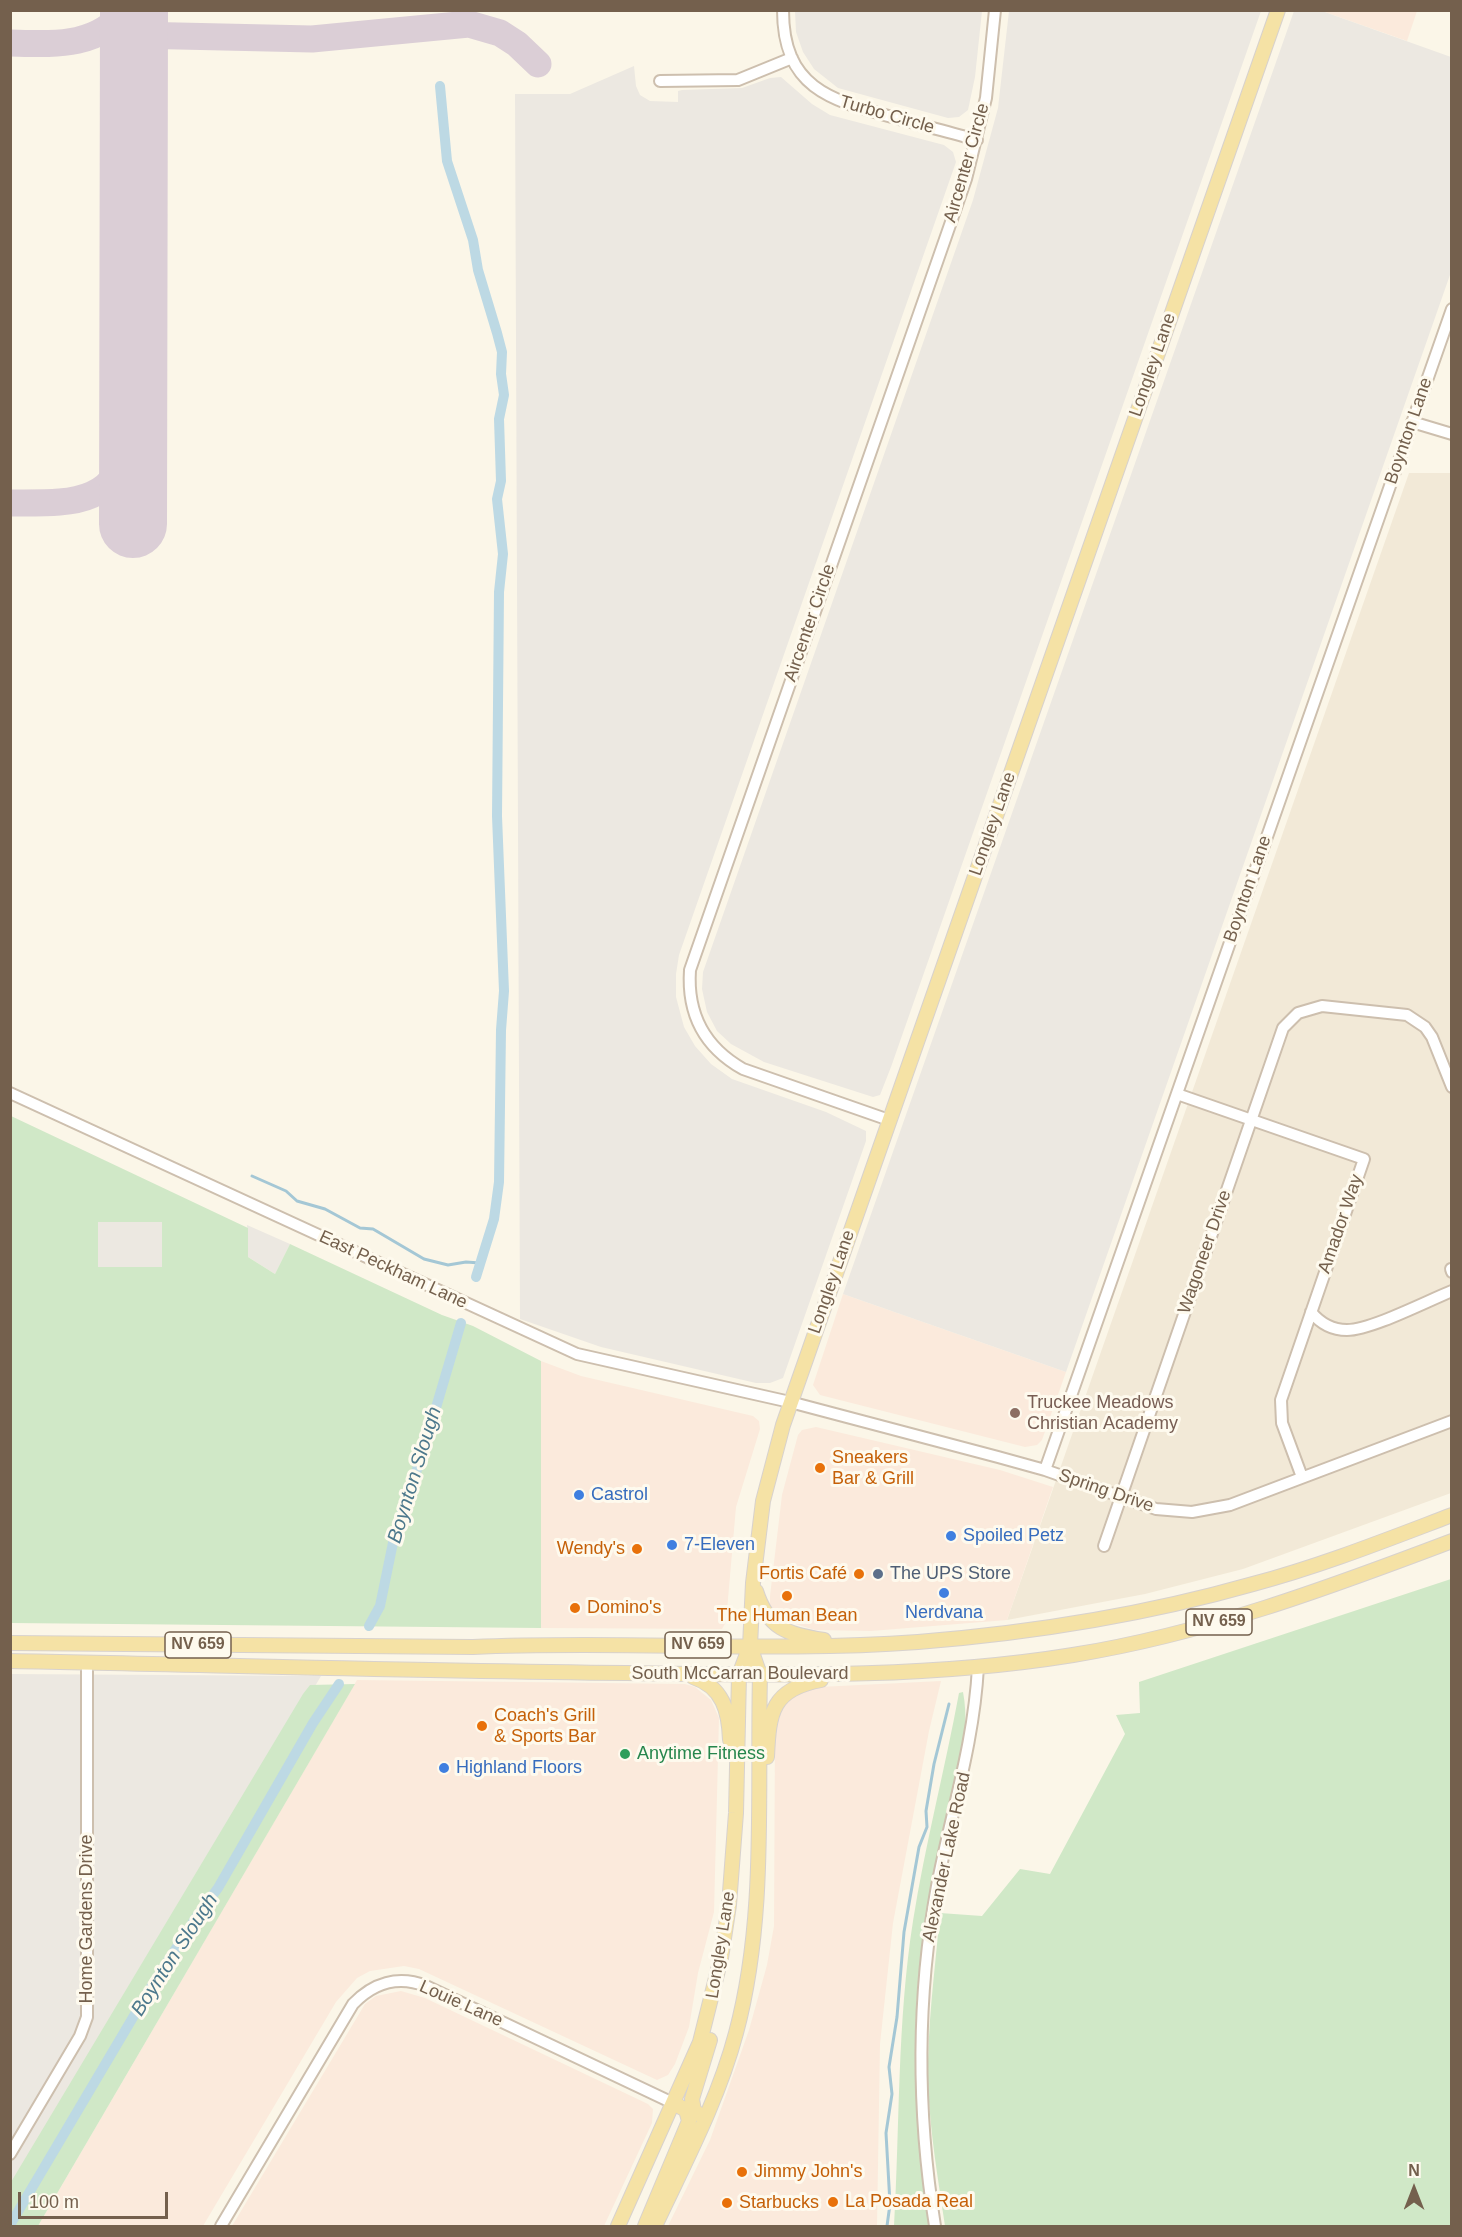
<!DOCTYPE html>
<html>
<head>
<meta charset="utf-8">
<style>
	body { margin:0 }
	#map { position:relative; width:1462px; height:2237px; overflow:hidden; background:#fbf6e8; font-family:Helvetica,sans-serif }
	canvas { display:block }
	.frame { position:absolute; inset:0; border:12px solid #74604d; pointer-events:none }
	.north { position:absolute; left:1384px; top:2159px; width:60px; height:60px; -webkit-text-stroke:4px #fefaee; paint-order:stroke; rotate:0deg; font-size:16px; font-weight:700; line-height:24px; text-align:center; color:#74604d }
	.north::after { content:''; display:block; margin:auto; width:21px; height:27px; background:#74604d; clip-path:polygon(50% 0,100% 100%,50% 72%,0 100%) }
	.scale { position:absolute; left:18px; top:2192px; width:150px; height:27px; box-sizing:border-box; border:3px solid #74604d; border-top:0; padding-left:8px; font-size:18px; line-height:21px; white-space:nowrap; color:#74604d; -webkit-text-stroke:4px #fefaee; paint-order:stroke }
</style>
</head>
<body>
<div id="map">
<canvas width="1462" height="2237"></canvas>
<div class="frame"></div>
<div class="north">N</div>
<div class="scale">100 m</div>
</div>
<script>
const ctx = document.querySelector('canvas').getContext('2d');
ctx.lineJoin = 'round';
function fill(path, color) { ctx.fillStyle = color; ctx.fill(path, 'evenodd'); }
function trace(path, color, width, dash) { ctx.strokeStyle = color; ctx.lineWidth = width; ctx.lineCap = dash ? 'butt' : 'round'; ctx.setLineDash(dash || []); ctx.stroke(path); }
function write(font, color, halo, rows, align = 'center') {
  ctx.font = font + ' Helvetica,sans-serif'; ctx.lineWidth = 6; ctx.setLineDash([]); ctx.textBaseline = 'middle'; ctx.strokeStyle = halo; ctx.fillStyle = color; for (const [text, x, y, turn = 0] of rows) {
    ctx.save(); ctx.translate(x, y); ctx.rotate((+turn || 0) * Math.PI / 180); ctx.textAlign = isNaN(turn) ? turn : align; if (halo) ctx.strokeText(text, 0, 0); ctx.fillText(text, 0, 0); ctx.restore();
  }
}
fill(new Path2D(`
	M1409,473H1451V1493L1243,1569L1145,1594L1007,1620Z`), '#f2e9d7');
fill(new Path2D(`
	M1322,11H1417L1407,41Z
	M843,1294L1066,1372L1042,1440L1037,1445L1025,1447L820,1395L813,1385Z
	M541,1361L581,1376L753,1416L759,1421L760,1429L736,1507L726,1622L722,1629L541,1628Z
	M816,1427L1000,1470L1053,1487L1007,1620L871,1631L815,1630L779,1619L770,1605V1596L782,1495L798,1435L802,1430Z
	M357,1680L685,1684L695,1687L711,1700L719,1718L714,1912L698,1973L689,2027L675,2064L668,2075L657,2080L419,1969L404,1966L370,1971L357,1978L336,2002L203,2226H38Z
	M941,1681L929,1731L893,1923L880,2044L877,2226H668L710,2140L749,2030L767,1965L774,1926L775,1732L778,1716L786,1702L797,1693L819,1687Z
	M401,1991L425,1998L648,2104L653,2109L652,2123L604,2226H232L365,2004L376,1996Z`), '#fbeadc');
fill(new Path2D(`
	M795,11H982L975,77L968,110L959,117L948,118L838,88L814,69L803,52L796,32Z
	M1009,11H1261L891,1067L880,1095L873,1097L764,1062L731,1044L717,1031L707,1012L702,989L703,972L973,200L998,108Z
	M1294,11H1322L1451,57V272L1066,1372L843,1294Z
	M634,66L636,86L640,95L650,101L678,102V91L682,90L742,88L770,78L781,77L812,104L830,115L944,145L953,152L956,162L679,955L676,974V997L684,1027L695,1046L711,1064L732,1079L826,1112L866,1131V1141L783,1378L770,1383H756L601,1347L520,1319L515,94H570Z
	M98,1222H162V1268L98,1267Z
	M247,1225L290,1244L275,1274L248,1257Z
	M11,1674L321,1676L11,2199Z`), '#ece8e1');
fill(new Path2D(`
	M11,1116L248,1228V1257L275,1274L290,1244L442,1315L473,1326L541,1361V1628L11,1623ZM98,1222H162V1267H98Z
	M1451,1579V2226H945C938,2179 930,2132 928,2084C927,2027 935,1970 940,1913L982,1916L1020,1869L1050,1874L1125,1734L1116,1715L1140,1713L1139,1682Z
	M355,1684L38,2226H11V2182L303,1694L310,1685Z
	M963,1692C972,1739 954,1788 942,1834C933,1871 927,1908 922,1946C909,2040 917,2133 930,2226H894C900,2125 897,2023 913,1921C925,1845 945,1769 959,1693Z`), '#d0e8c7');
trace(new Path2D(`
	M252,1176L286,1191L297,1201L325,1209L360,1228L373,1229L424,1259L448,1265L466,1262L480,1263
	M887,2226L890,2204L886,2133L892,2094L889,2067L897,2017L904,1932L919,1847L927,1827L926,1811L934,1764L949,1704`), '#a4c7d5', 3);
trace(new Path2D(`
	M440,86L447,161L473,240L478,270L497,333L502,352L501,374L504,395L499,419L501,481L497,499L503,554L499,592L497,816L504,991L501,1030L499,1182L494,1219L476,1277
	M369,1626L380,1606L395,1533L422,1455L461,1323
	M10,2225L148,1992L195,1919L218,1888L313,1723L339,1684`), '#bdd9e4', 10);
trace(new Path2D(`
	M134,35L312,39L469,24L500,33L517,44L538,64
	M10,43C53,44 97,48 126,10
	M10,503C73,503 117,507 132,434`), '#dbced6', 27);
trace(new Path2D(`
	M133,524L134,10`), '#dbced6', 68);
const minor = new Path2D(`
	M783,10C783,87 829,100 892,117C920,125 949,132 977,140
	M660,81L738,80L792,58
	M1412,422L1452,434
	M10,1093L577,1354L790,1402L998,1457L1045,1470L1156,1509L1192,1512L1230,1505L1452,1421
	M1177,1094L1364,1159L1281,1400L1282,1423L1302,1477
	M889,1120L743,1069C704,1047 687,1014 690,970L966,179L986,98L995,10
	M1451,1269L1452,1272
	M1311,1312C1320,1323 1332,1330 1347,1330C1371,1330 1427,1301 1452,1291
	M1045,1470L1452,309
	M1104,1546L1283,1028L1298,1013L1322,1006L1407,1015L1425,1027L1432,1037L1452,1087
	M10,2154L80,2036L87,2017V1663
	M221,2226L353,2004C373,1983 398,1975 426,1986L675,2104
	M935,2226C917,2113 916,2000 937,1886C951,1813 974,1743 978,1667`);
const major = new Path2D(`
	M756,1591C768,1629 787,1634 824,1640
	M10,1643L473,1647C621,1640 770,1653 918,1642C1031,1633 1144,1615 1253,1584C1321,1566 1386,1540 1452,1515
	M10,1661C216,1665 421,1671 627,1673C776,1675 925,1679 1073,1655C1204,1634 1328,1588 1452,1541
	M693,1677C723,1687 729,1711 730,1740
	M767,1757C769,1712 772,1689 821,1680
	M705,2118L694,2111L692,2099L710,2040
	M618,2226L700,2042L721,1958L729,1905L736,1813L739,1675L750,1646L753,1583L763,1501L783,1425L1278,10
	M645,2226L689,2121L686,2110L675,2104
	M655,2226C684,2164 718,2101 736,2033C767,1918 757,1793 760,1675L750,1646`);
trace(minor, '#cdbfae', 14);
trace(major, '#d8d2cd', 16);
trace(minor, '#fff', 10);
trace(major, '#f5e2a5', 14);
for (const [x, y, r, color] of [
	[1015,1413,6,"#8d6e63"],
	[820,1468,6,"#e8710a"],
	[579,1495,6,"#3f7fe0"],
	[951,1536,6,"#3f7fe0"],
	[672,1545,6,"#3f7fe0"],
	[637,1549,6,"#e8710a"],
	[859,1574,6,"#e8710a"],
	[878,1574,6,"#5c6f8a"],
	[944,1593,6,"#3f7fe0"],
	[787,1596,6,"#e8710a"],
	[575,1608,6,"#e8710a"],
	[482,1726,6,"#e8710a"],
	[625,1754,6,"#2e9e5b"],
	[444,1768,6,"#3f7fe0"],
	[742,2172,6,"#e8710a"],
	[833,2202,6,"#e8710a"],
	[727,2203,6,"#e8710a"]
]) { const dot = new Path2D(); dot.arc(x, y, r, 0, 2 * Math.PI); ctx.fillStyle = color; ctx.fill(dot); trace(dot, '#fefaee', 2); }
for (const [x, y, w] of [
	[1219,1622,66],
	[198,1645,66],
	[698,1645,66]
]) { const box = new Path2D(); box.roundRect(x - w / 2, y - 13, w, 26, 4.5); ctx.fillStyle = '#fefaee'; ctx.fill(box); trace(box, '#74604d', 1.5); }
write('bold 16px', '#74604d', null, [
	["NV 659",1219,1622],
	["NV 659",198,1645],
	["NV 659",698,1645]
]);
write('18px', '#74604d', '#fefaee', [
	["Turbo Circle",887,115,16],
	["Aircenter Circle",967,163,-74],
	["Longley Lane",1153,365,-71],
	["Boynton Lane",1409,431,-71],
	["Aircenter Circle",810,623,-71],
	["Longley Lane",993,824,-71],
	["Boynton Lane",1248,889,-71],
	["Amador Way",1341,1224,-71],
	["Wagoneer Drive",1205,1252,-71],
	["East Peckham Lane",393,1270,25],
	["Longley Lane",832,1282,-71],
	["Spring Drive",1106,1491,19],
	["South McCarran Boulevard",740,1674],
	["Alexander Lake Road",947,1857,-78],
	["Home Gardens Drive",87,1919,-90],
	["Longley Lane",721,1945,-81],
	["Louie Lane",461,2004,24]
]);
write('18px', '#785e54', '#fefaee', [
	["Truckee Meadows",1027,1403],
	["Christian Academy",1027,1424]
], 'left');
write('18px', '#c56008', '#fefaee', [
	["Sneakers",832,1458],
	["Bar & Grill",832,1479],
	["Wendy's",625,1549,"right"],
	["Fortis Café",847,1574,"right"],
	["Domino's",587,1608],
	["The Human Bean",787,1616,"center"],
	["Coach's Grill",494,1716],
	["& Sports Bar",494,1737],
	["Jimmy John's",754,2172],
	["La Posada Real",845,2202],
	["Starbucks",739,2203]
], 'left');
write('18px', '#366cbe', '#fefaee', [
	["Castrol",591,1495],
	["Spoiled Petz",963,1536],
	["7-Eleven",684,1545],
	["Nerdvana",944,1613,"center"],
	["Highland Floors",456,1768]
], 'left');
write('18px', '#4e5e75', '#fefaee', [
	["The UPS Store",890,1574]
], 'left');
write('18px', '#27864d', '#fefaee', [
	["Anytime Fitness",637,1754]
], 'left');
write('italic 20px', '#4c788c', '#fefaee', [
	["Boynton Slough",415,1475,-73],
	["Boynton Slough",175,1955,-57]
]);
</script>
</body>
</html>
